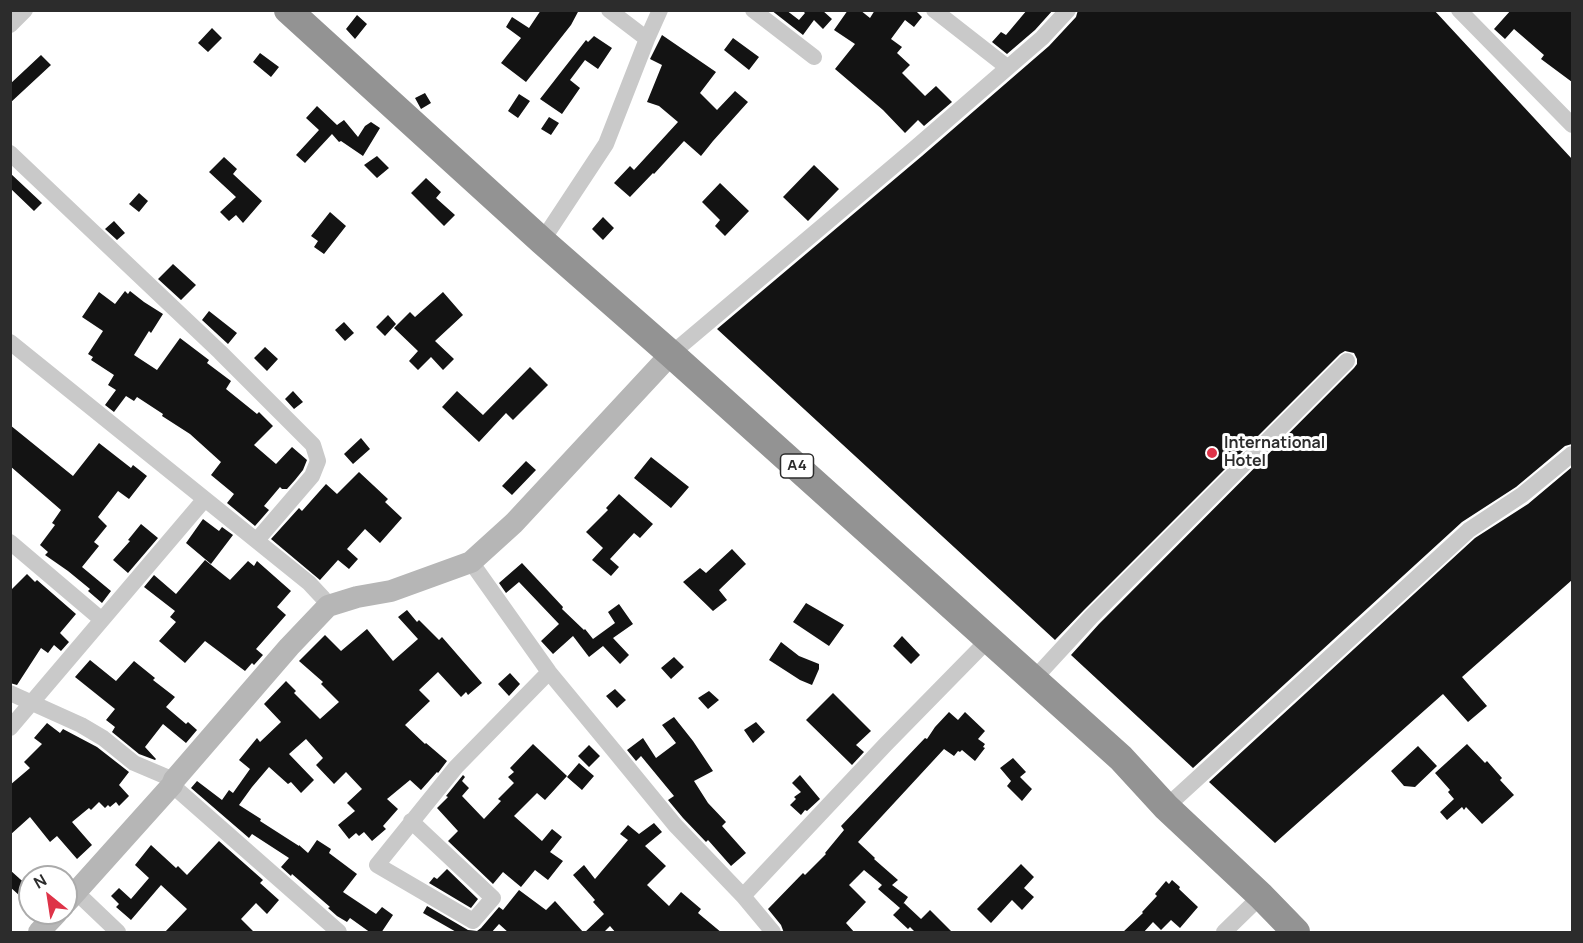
<!DOCTYPE html>
<html>
<head>
<meta charset="utf-8">
<style>
	body { margin:0 }
	#map { position:relative; width:1583px; height:943px; overflow:hidden; background:#fff; font-family:Manrope,sans-serif }
	canvas { display:block }
	.frame { position:absolute; inset:0; border:12px solid #2c2c2c; pointer-events:none }
	.north { position:absolute; left:18px; top:865px; width:60px; height:60px; box-sizing:border-box; background:#fff; border:2px solid #ababab; border-radius:50%; rotate:330deg; font-size:16px; font-weight:700; line-height:24px; text-align:center; color:#2c2c2c }
	.north::after { content:''; display:block; margin:auto; width:21px; height:27px; background:#de3348; clip-path:polygon(50% 0,100% 100%,50% 72%,0 100%) }
</style>
</head>
<body>
<div id="map">
<canvas width="1583" height="943"></canvas>
<div class="frame"></div>
<div class="north">N</div>
</div>
<script>
const ctx = document.querySelector('canvas').getContext('2d');
ctx.lineJoin = 'round';
function fill(path, color) { ctx.fillStyle = color; ctx.fill(path, 'evenodd'); }
function trace(path, color, width, dash) { ctx.strokeStyle = color; ctx.lineWidth = width; ctx.lineCap = dash ? 'butt' : 'round'; ctx.setLineDash(dash || []); ctx.stroke(path); }
function write(font, color, halo, rows, align = 'center') {
  ctx.font = font + ' Manrope,sans-serif'; ctx.lineWidth = 6; ctx.setLineDash([]); ctx.textBaseline = 'middle'; ctx.strokeStyle = halo; ctx.fillStyle = color; for (const [text, x, y, turn = 0] of rows) {
    ctx.save(); ctx.translate(x, y); ctx.rotate((+turn || 0) * Math.PI / 180); ctx.textAlign = isNaN(turn) ? turn : align; if (halo) ctx.strokeText(text, 0, 0); ctx.fillText(text, 0, 0); ctx.restore();
  }
}
fill(new Path2D(`
	M541,10H579L571,25L526,82L501,63L521,38L506,27L512,17L529,28Z
	M771,10H786L799,20L805,13L802,10H822L832,19L823,29L814,20L803,35Z
	M848,10H860L870,18L875,10H915L922,17L914,27L905,20L891,39L902,47L897,53L910,65L902,73L925,96L936,86L952,102L924,126L918,120L905,133L883,110L835,69L855,44L834,30Z
	M1027,10H1053L1035,30L1007,54L992,42L1001,32L1006,35Z
	M1078,10H1434L1572,159V444L1565,446L1516,487L1462,522L1193,768L1071,655L1099,624L1354,368L1357,364V359L1354,353L1345,351L1340,354L1084,610L1055,640L717,329L922,156L1049,46L1076,17Z
	M1511,10H1572V82L1541,59L1544,55L1514,29L1505,39L1494,29Z
	M357,15L367,24L355,39L346,29Z
	M212,28L222,38L208,52L198,43Z
	M662,35L716,72L700,93L717,110L735,91L748,102L713,141L701,156L684,141L654,174L653,173L630,197L614,183L630,166L634,170L678,122L659,106L647,102L662,65L650,59Z
	M594,36L612,48L598,69L585,60L570,80L580,88L562,114L540,99L586,40L588,42Z
	M733,38L759,57L749,70L724,50Z
	M260,53L279,67L271,77L253,62Z
	M41,55L51,65L10,103V84Z
	M425,93L431,103L421,109L415,98Z
	M519,94L530,101L518,118L508,111Z
	M317,106L337,125L344,120L358,137L365,126L371,122L380,128L363,156L341,141L339,142L332,134L305,163L296,155L319,130L306,118Z
	M549,117L559,123L551,135L541,129Z
	M377,156L389,168L377,178L364,165Z
	M224,157L237,169L233,174L262,201L243,223L236,215L229,221L220,212L236,197L209,172Z
	M814,165L839,189L808,221L783,197Z
	M10,173L42,203L34,211L10,188Z
	M426,178L441,192L436,198L455,215L444,226L411,193Z
	M720,183L749,211L725,236L715,226L720,220L702,202Z
	M139,193L148,201L139,212L129,204Z
	M330,212L346,226L324,254L314,247L318,241L311,236Z
	M603,217L614,228L603,240L592,229Z
	M114,221L125,233L117,240L105,229Z
	M173,264L196,285L181,300L158,279Z
	M125,291L128,294L130,291L144,302L163,314L151,333L149,331L134,355L157,370L180,338L209,360L207,363L231,381L226,389L257,414L259,412L273,426L254,445L276,464L292,447L307,460L303,470L295,480L287,489H282L280,487L264,506L269,510L255,526L227,503L234,494L211,475L221,462L190,434L162,416L163,414L137,397L134,401L126,396L114,412L105,405L116,390L108,385L114,375L91,360L93,357L88,354L103,331L82,317L99,292L115,304Z
	M443,292L463,315L435,341L454,359L443,370L431,357L418,370L409,361L418,351L394,328L410,312L415,317Z
	M209,311L237,333L228,344L202,320Z
	M388,315L396,324L385,336L376,327Z
	M344,322L354,333L345,341L335,330Z
	M265,347L278,359L267,371L254,358Z
	M530,367L548,385L513,420L506,413L479,442L442,407L457,391L483,415Z
	M293,391L303,402L294,409L285,399Z
	M10,425L73,476L99,443L131,468L133,465L147,476L129,499L118,491L98,517L107,526L94,542L99,546L82,567L111,591L102,603L88,591L90,589L68,571L45,555L48,552L40,545L55,525L52,523L61,510L10,466Z
	M361,438L370,449L353,464L344,454Z
	M651,457L689,487L671,508L634,478Z
	M526,461L536,470L512,495L502,486Z
	M1572,467V580L1462,677L1487,706L1468,722L1443,694L1275,843L1209,782L1475,538L1528,504Z
	M359,472L388,499L385,502L402,518L380,543L365,529L347,549L358,559L349,569L338,560L320,580L271,539L299,508L302,511L326,484L337,494Z
	M619,494L653,524L640,538L634,533L610,559L619,567L611,576L592,560L603,548L586,532L608,510L606,508Z
	M203,519L219,531L222,527L233,535L211,564L186,543Z
	M141,524L158,538L128,573L113,560L130,541L128,540Z
	M732,549L746,564L719,590L727,600L713,611L683,582L700,568L706,573Z
	M205,560L230,580L248,561L254,566L257,561L291,591L277,607L286,615L256,649L263,655L254,665L252,663L245,671L205,641L185,663L159,641L176,622L170,617L175,611L144,587L154,575L176,594Z
	M522,563L563,607L562,609L584,630L585,629L593,639L615,623L608,612L619,604L633,624L613,638L629,655L620,664L603,646L589,657L573,636L553,654L541,641L559,624L519,582L506,593L499,583Z
	M27,574L35,582L37,580L76,614L60,633L69,642L61,651L54,645L48,653L41,648L17,685L10,683V591Z
	M806,603L844,625L829,646L793,622Z
	M407,610L417,622L419,620L439,640L442,637L482,683L468,695L466,692L461,697L438,672L419,690L430,701L405,725L425,744L426,743L447,761L438,773L437,772L421,790L410,780L387,799L398,809L383,826L386,829L372,841L364,832L359,836L356,833L349,839L338,825L355,811L347,803L362,789L346,772L334,784L316,765L323,758L306,739L289,754L314,780L301,793L291,782L288,784L269,767L252,787L239,805L261,819L260,821L299,846V845L308,853L317,840L331,849L329,853L357,874L343,892L376,914L382,907L393,915L381,933H371L350,918L347,922L337,916L328,908L330,907L292,874L291,876L281,867L289,858L252,834L249,838L191,788L197,781L222,800L229,790L233,793L250,769L239,760L257,738L260,742L281,722L264,704L286,681L296,691L294,693L320,719L339,702L321,684L323,682L299,661L325,635L341,651L367,629L393,661L418,639L398,617Z
	M902,636L920,655L911,664L893,646Z
	M781,642L799,656L819,664V669L812,685L800,680L769,660Z
	M674,657L684,667L671,679L661,668Z
	M90,660L116,681L134,661L155,678L153,680L175,697L166,707L186,724L188,722L197,730L186,743L163,724L145,747L156,759L155,760L139,754L112,732L115,727L106,720L115,709L75,677Z
	M510,673L520,684L509,696L498,684Z
	M615,689L626,700L617,708L606,696Z
	M709,691L719,700L708,709L698,698Z
	M833,693L871,731L856,745L864,752L852,765L806,720Z
	M949,712L958,720L965,712L985,731L978,739L985,744L983,747L985,748L975,761L962,750L960,752L958,751L954,756L944,749L858,842L875,858L874,859L898,880L892,885L908,897L903,904L904,903L921,919L930,910L953,933H916L910,927L908,929L893,915L900,908L878,889L882,885L864,870L849,885L866,902L846,923L855,933H784L781,925L768,909L803,873L805,875L826,854L825,853L844,830L841,826L925,738L927,739L935,727Z
	M674,717L693,741L713,771L694,781L708,803L726,822L722,826L746,853L731,866L708,840L706,842L683,818L668,800L674,796L641,756L636,761L627,750L643,738L656,758L676,743L662,725Z
	M756,722L765,732L753,743L744,730Z
	M47,723L60,733L63,729L97,747L129,772L119,785L129,796L119,806L116,802L110,807L108,805L105,808L99,802L91,810L89,808L72,822L92,845L77,859L57,836L50,842L30,817L10,835V785L30,768L24,762L42,744L34,738Z
	M533,744L567,776L545,800L537,793L514,816L542,841L552,829L562,837L550,852L563,861L548,880L535,870L521,887L503,872L493,884L448,841L458,831L437,808L448,797L446,796L463,775L465,777L462,781L469,788L462,796L484,819L501,801L498,799L514,783L508,777L514,772L510,768Z
	M1467,744L1485,763L1487,761L1502,778L1500,780L1514,795L1482,824L1466,807L1464,810L1462,807L1447,820L1440,812L1454,799L1448,792L1450,790L1435,773Z
	M589,745L600,756L589,767L578,756Z
	M1418,746L1437,766L1415,787L1404,786L1391,771Z
	M1013,758L1026,772L1020,777L1032,789L1022,801L1007,786L1011,781L1000,768Z
	M579,763L594,776L582,790L567,777Z
	M800,775L820,799L807,811L805,810L801,815L790,805L796,799L794,797L801,792L792,783Z
	M654,823L662,832L645,846L666,866L647,885L669,906L681,892L701,909L698,913L722,933H616L610,926L603,933H584L604,914L593,902L595,900L573,875L584,865L595,879L628,840L620,834L628,825L639,834Z
	M219,841L263,880L260,883L279,900L267,914L256,903L241,919L255,933H164L187,909L161,885L131,920L116,907L119,904L111,896L119,888L131,899L149,878L135,865L151,845L176,868L178,866L187,875Z
	M1021,864L1034,877L1024,888L1034,897L1022,910L1012,900L991,923L977,909Z
	M447,869L478,899L471,908L429,883L434,877L437,879Z
	M10,870L30,888V905L10,887Z
	M1172,880L1180,887L1179,889L1198,907L1180,928L1171,920L1161,930L1153,922L1143,933H1122L1143,913L1142,912L1157,896L1155,894L1166,881L1169,884Z
	M519,890L546,910L555,901L584,933H509L499,924L491,933H458L423,913L427,906L468,930L477,931L481,928L499,907L503,910Z`), '#131313');
trace(new Path2D(`
	M609,10L647,39
	M753,10L814,57
	M934,10L1007,67
	M1459,10L1572,125
	M10,25L25,10
	M10,153L220,352L313,445L318,461L312,476L257,540
	M542,241L606,144L647,39L660,10
	M10,342L309,583L323,598L328,606
	M671,354L915,148L1042,38L1068,10
	M10,542L102,620
	M471,562L549,672L611,747L675,825L743,896L773,932
	M1033,680L1091,617L1347,361
	M10,693L81,725L103,738L134,763L174,780
	M10,728L204,500
	M172,785L339,932
	M1166,807L1469,530L1522,495L1572,454
	M411,821L493,898L473,921L377,865L456,767L549,672
	M76,892L118,932
	M743,896L885,745L989,639
	M1224,932L1261,896`), '#c9c9c9', 16);
trace(new Path2D(`
	M66,903L172,785L174,780L289,647L328,606L357,597L391,591L471,562L514,523L671,354
	M39,932L57,913`), '#b6b6b6', 22);
trace(new Path2D(`
	M288,10L542,241L671,354L1121,758L1166,807L1261,896L1296,932`), '#939393', 28);
for (const [x, y, r, color] of [
	[1212,453,6,"#de3348"]
]) { const dot = new Path2D(); dot.arc(x, y, r, 0, 2 * Math.PI); ctx.fillStyle = color; ctx.fill(dot); trace(dot, '#fff', 2); }
for (const [x, y, w] of [
	[797,466,33]
]) { const box = new Path2D(); box.roundRect(x - w / 2, y - 12, w, 24, 4.5); ctx.fillStyle = '#fff'; ctx.fill(box); trace(box, '#2c2c2c', 1.5); }
write('bold 15px', '#2c2c2c', null, [
	["A4",797,466]
]);
write('bold 16px', '#2c2c2c', '#fff', [
	["International",1224,444],
	["Hotel",1224,462]
], 'left');
</script>
</body>
</html>
